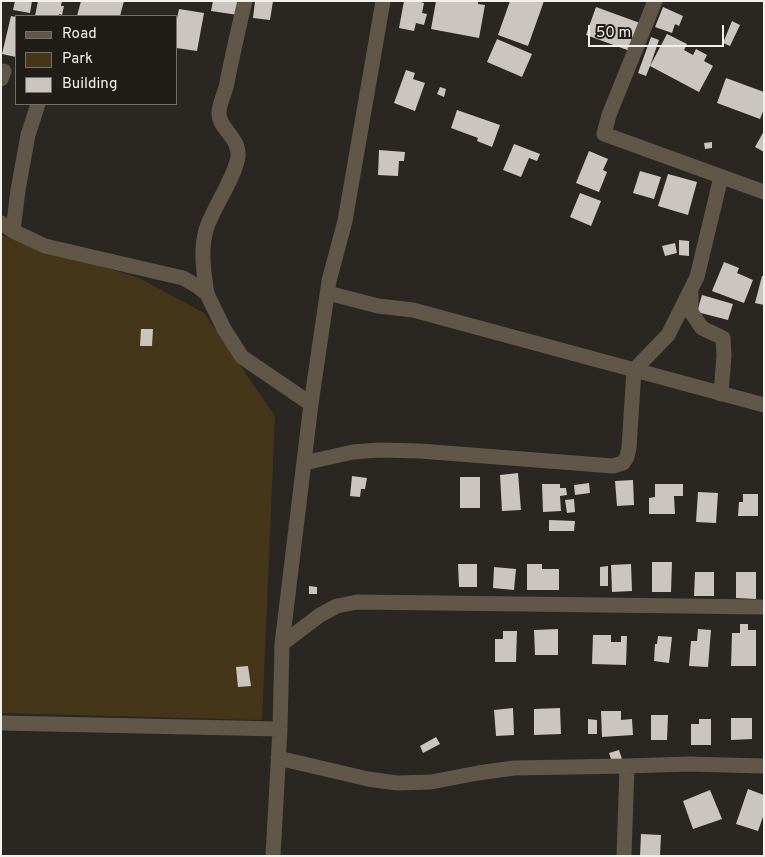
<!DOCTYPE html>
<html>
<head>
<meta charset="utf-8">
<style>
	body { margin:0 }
	#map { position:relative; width:765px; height:857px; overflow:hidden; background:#2a2621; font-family:Overpass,sans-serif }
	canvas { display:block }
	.frame { position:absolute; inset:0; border:2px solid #f2f0ec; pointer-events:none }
	.legend { position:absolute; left:15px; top:15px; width:162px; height:90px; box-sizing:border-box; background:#201d18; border:1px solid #74716d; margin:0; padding:6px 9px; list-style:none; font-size:15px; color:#f2f0ec }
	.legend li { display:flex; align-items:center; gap:10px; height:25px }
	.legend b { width:25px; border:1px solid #74716d }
	.scale { position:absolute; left:588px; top:25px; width:136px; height:22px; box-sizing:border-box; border:2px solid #f2f0ec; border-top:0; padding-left:6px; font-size:15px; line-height:18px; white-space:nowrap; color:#f2f0ec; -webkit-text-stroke:4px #201d18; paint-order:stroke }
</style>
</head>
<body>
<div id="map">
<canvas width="765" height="857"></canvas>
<div class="frame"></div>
<ul class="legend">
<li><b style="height:6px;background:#615748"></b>Road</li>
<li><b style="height:14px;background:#463619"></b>Park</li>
<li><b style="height:14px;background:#cac5be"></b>Building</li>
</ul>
<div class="scale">50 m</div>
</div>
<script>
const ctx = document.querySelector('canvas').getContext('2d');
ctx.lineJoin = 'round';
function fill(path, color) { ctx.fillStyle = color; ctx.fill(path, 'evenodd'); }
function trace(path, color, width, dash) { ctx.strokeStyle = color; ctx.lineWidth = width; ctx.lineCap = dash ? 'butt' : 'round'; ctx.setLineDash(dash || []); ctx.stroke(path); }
fill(new Path2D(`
	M1,235L139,278L204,313L275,416L262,720L1,713Z`), '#463619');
fill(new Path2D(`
	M15,1H32L30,13L13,10Z
	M38,1H62L61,6H64L62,15L59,14V16H35Z
	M81,1H124L120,16H77Z
	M213,1H240L238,15L211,11Z
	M255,1H273L270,20L253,18Z
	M404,1H417L424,3L422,13L427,14L424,25L416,23L414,31L399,28Z
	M436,1H478V4L485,5L479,38L431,29Z
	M510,1H544L528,46L498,35Z
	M596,7L640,23L630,51L586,35Z
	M663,7L683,16L679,26L675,24L672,33L655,27Z
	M179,9L204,13L197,51L176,48V23Z
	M11,16L16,17V57L2,54Z
	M732,21L740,25L730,46L723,43Z
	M667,34L687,44L684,50L693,55L696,49L707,55L704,61L713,66L699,92L650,66L646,76L638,73L651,37L659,40L650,66Z
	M497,39L532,54L522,77L487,62Z
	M406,70L415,73L413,79L425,83L415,111L394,103Z
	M726,78L764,92V109L760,119L717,103Z
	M440,87L446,89L444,97L437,94Z
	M457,110L500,125L492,147L477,141L478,138L451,128Z
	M764,131V152L755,147Z
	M712,142V148L705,149L704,143Z
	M514,144L540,154L537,161L529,158L521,177L503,170Z
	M379,150L405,152L404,161H399L398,176L378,175Z
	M589,151L608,159L603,170L607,172L599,192L576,183Z
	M640,171L661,177L654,199L633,193Z
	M668,174L697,182L688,215L658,206Z
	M580,193L601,201L591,226L570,217Z
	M679,240L689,241V256L679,255Z
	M675,243L677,253L665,256L662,246Z
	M724,262L739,268L737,273L753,280L744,303L712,291Z
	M762,276H764V305L755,303Z
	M702,295L733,304L728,320L697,312Z
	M141,329H153L152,346H140Z
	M518,473L521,510L502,511L500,475Z
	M352,476L367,478L365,489H361L360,497L350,496Z
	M460,477H480V508H460Z
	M633,480L634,505L617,506L615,481Z
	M589,483L590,493L575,495L574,485Z
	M542,484H560V488H566L567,495L560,496L561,511L543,512Z
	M655,484H683V496H674L675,514H649V498L655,497Z
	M698,492L718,493L716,523L696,522Z
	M743,494H758V516H738L739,502H743Z
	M574,499L575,512L567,513L565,500Z
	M549,520L575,521L574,531H549Z
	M652,562H672L671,592H652Z
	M458,564H477V587H459Z
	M527,564H542V569H559V590H527Z
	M631,564L632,591L612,592L611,565Z
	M608,566V586H600V567Z
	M494,567L516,569L514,590L493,588Z
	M695,572H714V596H694Z
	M736,572H756V599L736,598Z
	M309,586L317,587V594H309Z
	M740,624H748V630H756V666H731L732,633H740Z
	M558,629V655H535L534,630Z
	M698,629L711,630L708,667L689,666L691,641H697Z
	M503,631H517L516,662H495V639H503Z
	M593,635H611V642H621V636H627L626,665L592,664Z
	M658,636L672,637L669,663L654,661L655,644H657Z
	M248,666L251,686L238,687L236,667Z
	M513,708L514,735L496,736L494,710Z
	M560,708L561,734L534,735V709Z
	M601,711H621V720L632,719L633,735L602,737Z
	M651,715H668L667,740H651Z
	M731,718H752V739L731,740Z
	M588,719L597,720V734H588Z
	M699,719H711V745H691V724H699Z
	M436,737L440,744L423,753L420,746Z
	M619,750L622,759L612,762L609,753Z
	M748,789L764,795V814L758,831L736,824Z
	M710,790L722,819L693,829L683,801Z
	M641,834L661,835L660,856H640Z`), '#cac5be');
trace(new Path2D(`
	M655,1L609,115L604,134L764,192
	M1,79L4,71
	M1,223L13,231L45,246L183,278L197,286L207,294L224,329L242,357L311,404
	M13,231L18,190L28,135L38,104
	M691,292V312L702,328L723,338L724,355L721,394
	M328,293L378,306L413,310L764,405
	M207,294C204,273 200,252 206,230C213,207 234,180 238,157C240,137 218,128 219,113C219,104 224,95 226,87C232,58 238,30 245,1
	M304,463L353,452L379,450L420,451L613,466L623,463L627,457L629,448L634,370L668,335L697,277L721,177
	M282,644L320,615L337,606L357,602L764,607
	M1,723L280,729
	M278,758L368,779L397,783L431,782L478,773L514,768L627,766L688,764L764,766
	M273,856L280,729L282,644L311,404L329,281L345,221L383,1
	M624,856L627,766`), '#615748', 15);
</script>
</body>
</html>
